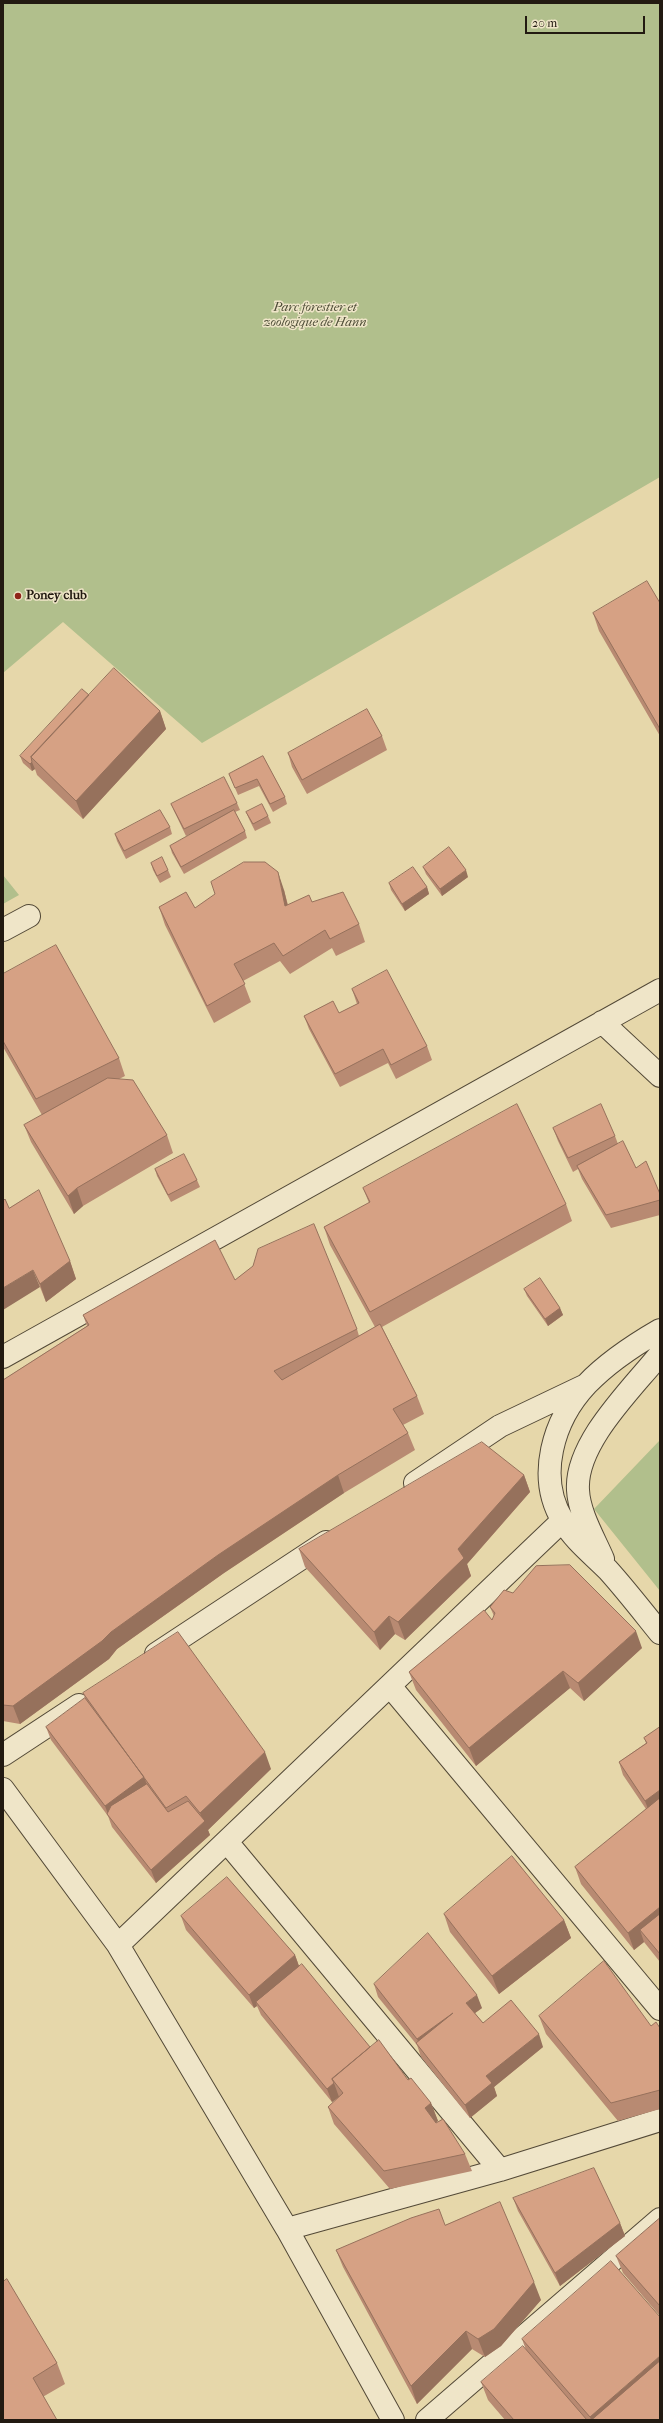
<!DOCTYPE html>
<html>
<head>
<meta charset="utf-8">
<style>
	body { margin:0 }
	#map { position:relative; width:663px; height:2423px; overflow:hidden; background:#e6d7aa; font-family:"IM FELL French Canon",serif }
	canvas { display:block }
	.frame { position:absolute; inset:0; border:4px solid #221a11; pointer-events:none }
	.scale { position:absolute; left:525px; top:16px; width:120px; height:18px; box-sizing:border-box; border:2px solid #221a11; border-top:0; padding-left:5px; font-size:12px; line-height:14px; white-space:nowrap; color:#221a11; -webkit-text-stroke:3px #efe5c8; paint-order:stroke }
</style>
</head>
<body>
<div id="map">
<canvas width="663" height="2423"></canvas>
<div class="frame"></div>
<div class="scale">20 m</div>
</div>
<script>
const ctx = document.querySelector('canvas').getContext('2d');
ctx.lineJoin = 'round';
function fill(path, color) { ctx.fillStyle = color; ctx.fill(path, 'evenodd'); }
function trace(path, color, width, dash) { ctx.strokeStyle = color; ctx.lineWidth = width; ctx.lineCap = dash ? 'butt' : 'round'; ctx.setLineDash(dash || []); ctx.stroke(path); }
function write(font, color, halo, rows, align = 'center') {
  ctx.font = font + ' "IM FELL French Canon",serif'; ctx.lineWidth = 3; ctx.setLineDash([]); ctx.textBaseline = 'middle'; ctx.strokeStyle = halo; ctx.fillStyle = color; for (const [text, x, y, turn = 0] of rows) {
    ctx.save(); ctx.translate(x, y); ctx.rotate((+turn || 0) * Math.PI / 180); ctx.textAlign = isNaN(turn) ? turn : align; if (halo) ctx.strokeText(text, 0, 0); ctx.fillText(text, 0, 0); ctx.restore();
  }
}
fill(new Path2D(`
	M3,3H660V477L202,743L63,622L3,673Z
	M3,875L19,895L3,904Z
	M660,1440V1591L594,1509Z`), '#b1bf8c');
const street = new Path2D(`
	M3,930L29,916
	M602,1022L660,1076
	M660,1330C634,1345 608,1362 587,1384C553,1420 536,1477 563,1521C574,1540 592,1554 608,1570C626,1590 643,1612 660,1633
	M3,1357L660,990
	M415,1483L500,1426L586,1385
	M603,1559C594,1538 579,1513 578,1490C575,1443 632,1389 660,1354
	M156,1654L326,1542
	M390,1686L660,2009
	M3,1755L79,1705
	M3,1789L118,1945L287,2229L393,2420
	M227,1842L500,2170
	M118,1945L562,1521
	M287,2229L500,2170L660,2120
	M427,2420L660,2219`);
trace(street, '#534937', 24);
trace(street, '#efe5c8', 22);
fill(new Path2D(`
	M660,603V736L599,631L593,613Z
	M89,695L160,711L166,729L83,819L37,775L35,769L32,771L23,763L20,756Z
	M382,736L387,750L307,794L292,767L288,753Z
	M263,756L285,797L287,804L273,812L259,786L238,795L229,774Z
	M237,803L240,810L235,812L245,831L247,838L184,874L172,853L170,846L195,832L186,836L174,811L171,804Z
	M246,812L268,816L271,823L255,831L249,819Z
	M170,827L172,834L126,859L117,841L115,834Z
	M151,863L168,870L171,877L160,883L153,870Z
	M423,867L468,877L442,896L426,874Z
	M389,883L427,887L429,894L405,911L391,890Z
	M284,890L288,905L312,902L359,924L365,942L336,956L332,948L290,974L280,961L243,981L251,1002L214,1023L165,925L159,907L195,908Z
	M3,974L119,1058L125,1076L119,1079L167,1135L173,1153L83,1206L74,1214L31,1142L24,1125L42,1115L3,1047Z
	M352,989L427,1046L432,1060L396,1079L388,1063L340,1087L309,1029L304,1016L339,1013L357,1004Z
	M553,1128L615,1136L618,1144L636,1168L660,1194V1215L611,1228L582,1179L578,1169L573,1172L558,1141Z
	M155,1169L197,1180L200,1187L171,1202L157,1176Z
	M363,1188L566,1204L572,1221L382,1327L417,1396L424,1414L403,1425L408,1433L415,1450L344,1493L224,1573L117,1649L109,1659L20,1724L3,1721V1380L87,1326L83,1315L235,1280L357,1329L359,1336L375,1327L330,1245L324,1227L369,1203Z
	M9,1208L70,1261L76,1279L46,1302L40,1287Z
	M524,1289L560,1308L563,1315L548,1326L527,1296Z
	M524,1475L530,1492L467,1564L471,1576L405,1640L395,1634L380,1650L305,1567L299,1549Z
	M490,1607L642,1648L584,1701L570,1688L476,1766L416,1690L409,1672L492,1620L494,1616Z
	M83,1693L271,1769L208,1830L210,1835L156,1883L112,1827L108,1816L51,1740L46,1727L85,1698Z
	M660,1727V1962L644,1942L634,1950L581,1884L575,1867L646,1809L623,1775L619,1762L646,1743L644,1738Z
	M444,1914L564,1920L571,1938L499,1994L450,1932Z
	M181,1916L295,1955L299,1966L370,2047L408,2080L431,2103L438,2121L436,2122L465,2154L472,2171L390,2189L334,2124L328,2107L339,2097L332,2102L261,2015L257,2006L254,2008L186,1930Z
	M374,1984L482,2008L475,2013L483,2023L543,2047L494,2087L497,2096L470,2118L421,2057L417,2045L378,1997Z
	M539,2016L651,2026L660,2028V2109L618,2121L546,2034Z
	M513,2198L620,2223L625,2236L560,2286L518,2211Z
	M660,2218V2316L623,2273L616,2256Z
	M445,2225L541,2300L501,2346L485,2357L472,2349L417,2404L343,2267L336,2250Z
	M3,2282L57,2363L65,2384L3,2420Z
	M522,2339L660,2420H505L488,2400L481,2382L526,2350Z`), '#b88a72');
fill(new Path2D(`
	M160,711L166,729L83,819L76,801Z
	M32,762L35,769L32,771L30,764Z
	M466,870L468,877L442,896L440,889Z
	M278,872L284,890L292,924L285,906Z
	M427,887L429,894L405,911L402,904Z
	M77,1188L83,1206L74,1214L68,1196Z
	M70,1261L76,1279L46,1302L40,1284Z
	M33,1270L40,1287L3,1310V1288Z
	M560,1308L563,1315L548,1326L545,1319Z
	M338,1475L344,1493L224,1573L117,1649L109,1659L20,1724L13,1706L111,1632L218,1555Z
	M524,1475L530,1492L467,1564L471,1576L405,1640L398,1622L458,1549Z
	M389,1616L395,1634L380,1650L374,1632Z
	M636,1631L642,1648L584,1701L578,1683Z
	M563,1671L570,1688L476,1766L469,1748Z
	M265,1752L271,1769L208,1830L210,1835L156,1883L151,1870L203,1823L200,1813Z
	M144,1777L149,1790L109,1817L105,1806Z
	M660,1790V1807L650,1814L645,1801Z
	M660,1907V1930H640L644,1942L634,1950L628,1933Z
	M564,1920L571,1938L499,1994L492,1976Z
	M295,1955L300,1969L256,2002L257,2006L254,2008L249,1995Z
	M477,1995L482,2008L471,2016L466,2003Z
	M453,2013L422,2050L417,2039Z
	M539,2034L543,2047L494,2087L497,2096L470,2118L465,2105L486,2076Z
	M334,2083L339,2097L332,2102L327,2089Z
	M431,2103L438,2121L431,2126L425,2108Z
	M620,2223L625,2236L560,2286L555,2273Z
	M534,2282L541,2300L501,2346L485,2357L478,2339Z
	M466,2331L472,2349L417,2404L411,2386Z
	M660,2356V2379L593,2419L594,2420H591L590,2417Z`), '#96715c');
const building = new Path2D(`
	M647,581L660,603V729L593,613Z
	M114,668L160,711L76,801L31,757Z
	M82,689L89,695L31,757L32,762L30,764L20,756Z
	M367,709L382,736L302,780L288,753Z
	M263,756L285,797L270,804L257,779L235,788L229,774Z
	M224,777L237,803L184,829L171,804Z
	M262,804L268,816L253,824L246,812Z
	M160,810L170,827L124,851L115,834Z
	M234,810L245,831L181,867L170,846Z
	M449,847L466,870L440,889L423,867Z
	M162,857L168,870L157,876L151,863Z
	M244,862H265L278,872L285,906L309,895L312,902L343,892L359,924L330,939L325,930L283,956L274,943L234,964L245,984L207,1006L159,907L186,892L195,908L215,894L211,882Z
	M413,867L427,887L402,904L389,883Z
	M56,945L119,1058L36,1099L3,1041V974Z
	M387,970L427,1046L391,1065L383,1049L335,1074L304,1016L333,1001L339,1013L359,1003L352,989Z
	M108,1078L133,1080L167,1135L77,1188L68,1196L24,1125Z
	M517,1104L566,1204L370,1312L324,1227L370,1202L363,1188Z
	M601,1104L615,1136L568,1158L553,1128Z
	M623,1141L636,1168L646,1161L660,1194V1200L606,1215L577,1166Z
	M184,1154L197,1180L168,1195L155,1169Z
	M39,1190L70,1261L40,1284L33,1270L3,1288V1201L5,1199L9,1208Z
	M314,1224L357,1329L274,1371L282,1380L380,1324L417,1396L393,1409L408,1433L338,1475L218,1555L111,1632L102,1641L13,1706L3,1705V1380L89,1325L83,1315L215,1240L235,1280L253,1266L258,1249Z
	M540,1278L560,1308L545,1319L524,1289Z
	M482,1442L524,1475L458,1549L464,1558L398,1622L389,1616L374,1632L299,1549Z
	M570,1565L636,1631L578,1683L563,1671L469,1748L409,1672L484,1610L492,1620L495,1613L490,1607L504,1590L513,1593L536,1566Z
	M178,1632L265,1752L200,1813L186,1796L166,1808L83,1693Z
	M85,1698L144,1777L105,1806L46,1727Z
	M660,1727V1790L645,1801L619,1762L647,1743L644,1738Z
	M147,1784L168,1812L188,1801L205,1821L151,1870L107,1814L111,1806Z
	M660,1798V1907L628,1933L575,1867Z
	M512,1856L564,1920L492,1976L444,1914Z
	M227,1877L295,1955L249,1995L181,1916Z
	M660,1914V1954L640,1930Z
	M428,1933L477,1995L466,2003L483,2023L511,2000L539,2034L486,2076L492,2083L465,2105L416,2043L453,2013L417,2039L374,1984Z
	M604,1961L651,2026L656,2022L660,2028V2090L611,2103L539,2016Z
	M302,1964L370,2047L332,2079L334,2083L327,2089L256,2002Z
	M379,2040L408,2080L411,2078L431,2103L425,2108L436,2123L443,2119L465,2154L384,2171L328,2107L343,2093L332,2079Z
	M594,2168L620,2223L555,2273L513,2198Z
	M500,2202L534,2282L494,2329L478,2339L466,2331L411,2386L336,2250L411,2218L439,2209L445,2225Z
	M660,2218V2306L616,2256Z
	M611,2261L660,2317V2356L590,2417L522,2339Z
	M7,2279L57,2363L33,2378L57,2420H3V2282Z
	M523,2346L587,2420H514L481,2382Z
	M660,2361V2420H594L593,2419Z`);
fill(building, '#d6a184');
trace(building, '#96715c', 1);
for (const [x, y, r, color] of [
	[18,596,4,"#8f2418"]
]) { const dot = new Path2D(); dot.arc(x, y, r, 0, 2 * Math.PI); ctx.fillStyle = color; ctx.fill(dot); trace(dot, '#efe5c8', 1.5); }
write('italic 13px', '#4d4c36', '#efe5c8', [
	["Parc forestier et",315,308],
	["zoologique de Hann",315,323]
]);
write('bold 13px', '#221a11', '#efe5c8', [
	["Poney club",26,596]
], 'left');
</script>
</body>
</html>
